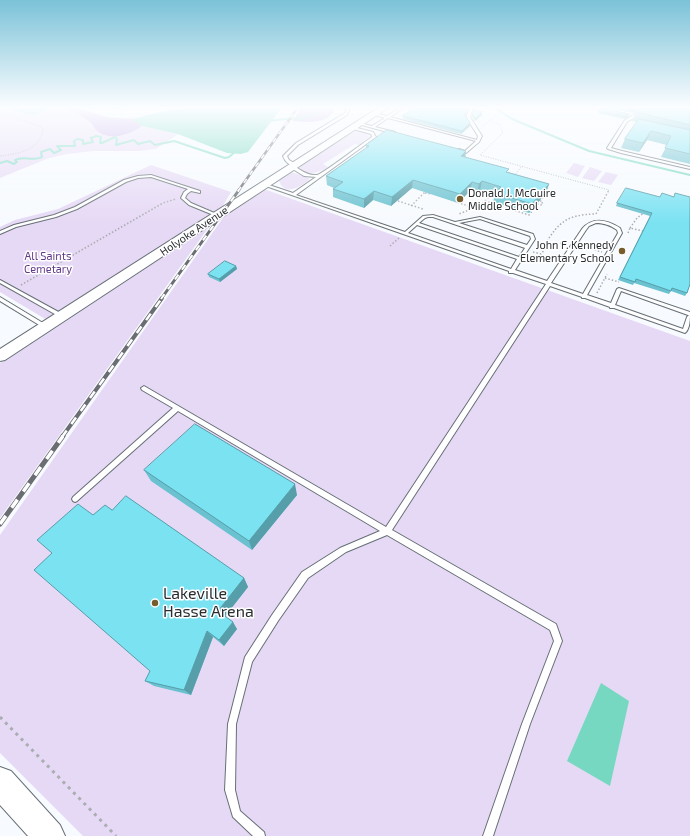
<!DOCTYPE html>
<html>
<head>
<meta charset="utf-8">
<style>
	body { margin:0 }
	canvas { display:block; background:#f7fafe }
</style>
</head>
<body>
<canvas width="690" height="836"></canvas>
<script>
const ctx = document.querySelector('canvas').getContext('2d');
ctx.lineJoin = 'round';
function fill(path, color) { ctx.fillStyle = color; ctx.fill(path, 'evenodd'); }
function trace(path, color, width, dash) { ctx.strokeStyle = color; ctx.lineWidth = width; ctx.lineCap = dash ? 'butt' : 'round'; ctx.setLineDash(dash || []); ctx.stroke(path); }
function write(font, color, halo, rows, align = 'center') {
  ctx.font = font + ' "Exo 2",sans-serif'; ctx.lineWidth = 3; ctx.setLineDash([]); ctx.textBaseline = 'middle'; ctx.strokeStyle = halo; ctx.fillStyle = color; for (const [text, x, y, turn = 0] of rows) {
    ctx.save(); ctx.translate(x, y); ctx.rotate((+turn || 0) * Math.PI / 180); ctx.textAlign = isNaN(turn) ? turn : align; if (halo) ctx.strokeText(text, 0, 0); ctx.fillText(text, 0, 0); ctx.restore();
  }
}
fill(new Path2D(`
	M0,106H71L114,119L140,116L133,119L142,126L178,134L156,149L139,151H93L67,154L49,158L0,178Z
	M358,131L370,136L359,145L355,144L323,164L328,167C320,172 309,177 300,168L301,166L354,132Z
	M574,163L585,166L578,177L566,173Z
	M151,165L231,192L221,209L47,320L0,292V227L15,220L58,209Z
	M590,167L602,171L594,181L582,178Z
	M291,172C295,173 307,177 310,179C302,186 285,197 279,181L280,179Z
	M606,172L618,175L611,185L598,182Z
	M264,189L690,341V836H83L0,753V535L225,215Z
	M211,224L0,518V363Z`), '#e6d9f5');
fill(new Path2D(`
	M57,106H71L106,117L133,119L134,121L142,126C129,135 110,142 96,130C94,128 93,124 90,122C81,114 68,110 57,106Z
	M302,106H335C333,125 306,122 293,121Z`), '#c4a4e6');
fill(new Path2D(`
	M5,106H45L48,108C35,120 19,112 5,106Z
	M200,106H283L248,152L241,154L227,153L178,134L142,126L134,121L133,119L156,113Z
	M601,683L629,701L610,786L567,761Z`), '#77d8c1');
trace(new Path2D(`
	M496,106L498,110L512,119L589,151L690,175
	M270,121C292,116 308,124 325,106
	M0,163L7,161L14,164L17,162L15,160C24,155 33,162 42,157L41,152L50,149L54,153L61,150L57,146H75L74,141L77,139L83,140V144L93,142L91,138L96,136L101,137L100,143H102L115,137L117,139L116,145L134,140L138,144L150,141L155,145L174,141L225,158L229,157L236,151`), '#77d8c1', 2);
const lane = new Path2D(`
	M348,106H351L347,115L298,145L287,156L289,160L296,164V166C290,166 285,162 283,156L296,143L345,113Z
	M403,106H406L390,117L477,140L478,136L466,117L471,106H474L470,117L482,136L479,142L466,153L457,150L459,149L465,151L476,141L388,118L375,127L395,132V134L358,124L360,123L372,126L385,118L374,115V113L387,116Z
	M643,106H646L642,113L627,122L611,148L622,151L690,167V169L621,153L608,149L607,148L625,120L640,111Z
	M353,127L373,132L376,137L296,195L405,232L423,216L433,215L455,222L480,217L533,234L535,239L515,270L547,281L582,229C593,216 607,220 620,228L622,233L587,295L611,303L617,289L619,288L690,312C690,319 690,329 685,333L614,308H610V307L585,298H582V297L550,286L392,530L556,624L562,641L530,724L493,836H483L522,724L554,641L550,630L387,535L346,552L308,578L278,621L252,662L236,724L235,790L240,811L264,832L265,836H253L233,817L225,790L228,724L245,657L272,615L302,572L340,548L380,531L178,411L77,501L75,502L73,501L72,499L73,497L173,408L142,390L141,388L144,386L386,527L546,284L513,273H509V271L263,185L266,184L293,193L316,177L304,176L291,168V166C300,167 304,176 317,175C323,174 364,142 372,137L371,134L353,129ZM428,217H433L525,248L519,257L419,223L425,218ZM480,219L530,236L531,239L527,245L459,223ZM596,223C604,223 610,225 617,230L618,233L583,294L551,283L586,230L589,226ZM417,225L517,259L511,269L408,233ZM621,291L688,315H689L687,317L683,329L615,305Z
	M151,175L200,191V193L191,191L187,194L185,198L191,203L219,215L216,216L189,205L181,198L184,192L188,189L151,177L138,178L126,182L77,209L56,217L16,227L0,234V231L14,225L54,215L75,207L124,180L138,176Z
	M0,280L64,315L65,316L62,318L60,317L0,283Z
	M0,297L48,326V328H44L0,301Z`);
const secondary = new Path2D(`
	M381,106H391L5,360L0,361V349Z`);
const primary = new Path2D(`
	M0,767L11,771L60,825L65,836H28L0,805Z`);
trace(lane, '#666f75', 2);
trace(secondary, '#666f75', 2);
trace(primary, '#666f75', 2);
trace(new Path2D(`
	M0,113L39,126L43,129C41,150 18,154 0,156
	M490,120L500,125L503,133L480,155L609,190L608,191
	M482,127L507,106
	M514,176L522,166`), '#aaadb1', 1, [1, 1.5]);
trace(new Path2D(`
	M425,193L432,194
	M451,200L474,208L459,214
	M398,201L423,209
	M485,201L529,215L538,204L541,205L543,203L540,202L547,192L545,191
	M411,206L426,191
	M480,206L492,194
	M474,208L480,206L478,211
	M596,214L609,190
	M630,228L637,218L645,212
	M628,233L630,228L643,231
	M539,244L567,243
	M545,244C560,221 567,215 595,214
	M390,246L399,238
	M581,246L602,252
	M533,252L541,254L549,244
	M605,278L619,282
	M21,285L163,203L176,199
	M597,293L607,274`), '#aaadb1', 1.5, [1.5, 2]);
trace(new Path2D(`
	M0,717L116,836`), '#aaadb1', 3, [3, 4.5]);
fill(lane, '#fff');
fill(secondary, '#fff');
fill(primary, '#fff');
const railFar3 = new Path2D(`
	M238,191L299,106`);
const railFar2 = new Path2D(`
	M161,299L239,190`);
const railFar1 = new Path2D(`
	M62,437L162,298`);
const rail = new Path2D(`
	M0,524L63,436`);
trace(railFar3, '#6a6d71', 2.5);
trace(railFar2, '#6a6d71', 3);
trace(railFar1, '#6a6d71', 4);
trace(rail, '#6a6d71', 5);
trace(railFar3, '#fff', 1.5, [5]);
trace(railFar2, '#fff', 2, [6]);
trace(railFar1, '#fff', 2.5, [8]);
trace(rail, '#fff', 3.5, [10]);
fill(new Path2D(`
	M83,106H99L92,109Z
	M112,106H129L128,108L113,109Z
	M603,106H631L630,108L637,109L636,112L634,113L603,107Z
	M690,106V164L661,157L667,145L647,140L639,152L621,148L625,139L637,122L632,121L636,112L656,107Z
	M467,111L466,116L470,123V126L461,134L403,119V116Z
	M599,111L629,114L628,117L624,119L598,113Z
	M472,114L482,115L475,121L472,117Z
	M366,145L466,151L465,157L508,172L549,184L546,193L529,213L493,202L495,194L480,190L477,193L470,191L458,203L412,188L391,206L373,200L364,208L333,197V189L334,188L327,185L326,176L366,149Z
	M660,197L687,293L685,296L671,291L669,294L634,283L633,285L618,280L650,216L616,206L617,203Z
	M236,266L237,269L220,282L209,277L208,274Z
	M144,470L297,495L252,550L151,481Z
	M112,510L244,578L248,587L225,616L237,629L224,646L213,637L191,695L154,686L145,681L150,671L93,515Z`), '#6ac2d0');
fill(new Path2D(`
	M91,106H99L92,109Z
	M482,112V115L475,121V119Z
	M629,114L628,117L624,119L625,116Z
	M470,123V126L461,134L462,131Z
	M651,131L647,140L639,152L643,143Z
	M466,151L465,160L461,156Z
	M413,180L412,188L391,206L392,197Z
	M482,181L480,190L477,193L479,184Z
	M472,182L470,191L458,203L460,194Z
	M549,184L546,193L529,213L532,204Z
	M374,191L373,200L364,208V199Z
	M236,266L237,269L220,282L219,279Z
	M295,484L297,495L252,550L249,541Z
	M244,578L248,587L223,619L218,611Z
	M233,622L237,629L224,646L219,640Z
	M207,631L213,637L191,695L184,690Z`), '#569ea9');
const building = new Path2D(`
	M418,106H456L467,109L465,115L470,123L462,131L403,116Z
	M613,106H631L630,107L637,109L635,111Z
	M645,106H690V125L636,112Z
	M601,108L629,114L625,116L599,111Z
	M474,110L482,112L475,119L472,114Z
	M639,119L690,130V154L665,148L671,136L651,131L643,143L625,139Z
	M387,130L466,151L461,156L509,169L506,172L549,184L532,204L495,193L501,187L482,181L479,184L472,182L460,194L413,180L392,197L374,191L364,199L333,189L343,182L326,176L366,148L369,146L366,145Z
	M626,188L660,197L662,193L674,197L675,193L690,197V284L687,293L672,288L671,291L636,279L635,282L620,277L652,213L617,203Z
	M225,261L236,266L219,279L208,274Z
	M195,424L295,484L249,541L144,470Z
	M126,496L244,578L218,611L233,622L219,640L207,631L184,690L145,681L150,671L34,570L52,553L37,540L78,504L93,515L105,505L112,510Z`);
fill(building, '#7be2f2');
trace(building, '#569ea9', 1);
const sky = ctx.createLinearGradient(0, 0, 0, 223);
sky.addColorStop(0, '#7bc2d8');
sky.addColorStop(0.48, '#fbfdff');
sky.addColorStop(1, '#fbfdff00');
ctx.fillStyle = sky;
ctx.fillRect(0, 0, 690, 223);
for (const [x, y, r, color] of [
	[460,199,4,"#775c2e"],
	[622,251,4,"#775c2e"],
	[155,603,4,"#775c2e"]
]) { const dot = new Path2D(); dot.arc(x, y, r, 0, 2 * Math.PI); ctx.fillStyle = color; ctx.fill(dot); trace(dot, '#fff', 1.5); }
write('11px', '#2a2d30', '#fff', [
	["Donald J. McGuire",468,193],
	["Middle School",468,206],
	["John F. Kennedy",614,245,"right"],
	["Elementary School",614,258,"right"]
], 'left');
write('11px', '#2a2d30', '#fff', [
	["Holyoke Avenue",194,231,-34]
]);
write('11px', '#643a88', '#fff', [
	["All Saints",48,256],
	["Cemetary",48,269]
]);
write('16px', '#2a2d30', '#fff', [
	["Lakeville",163,594],
	["Hasse Arena",163,612]
], 'left');
</script>
</body>
</html>
